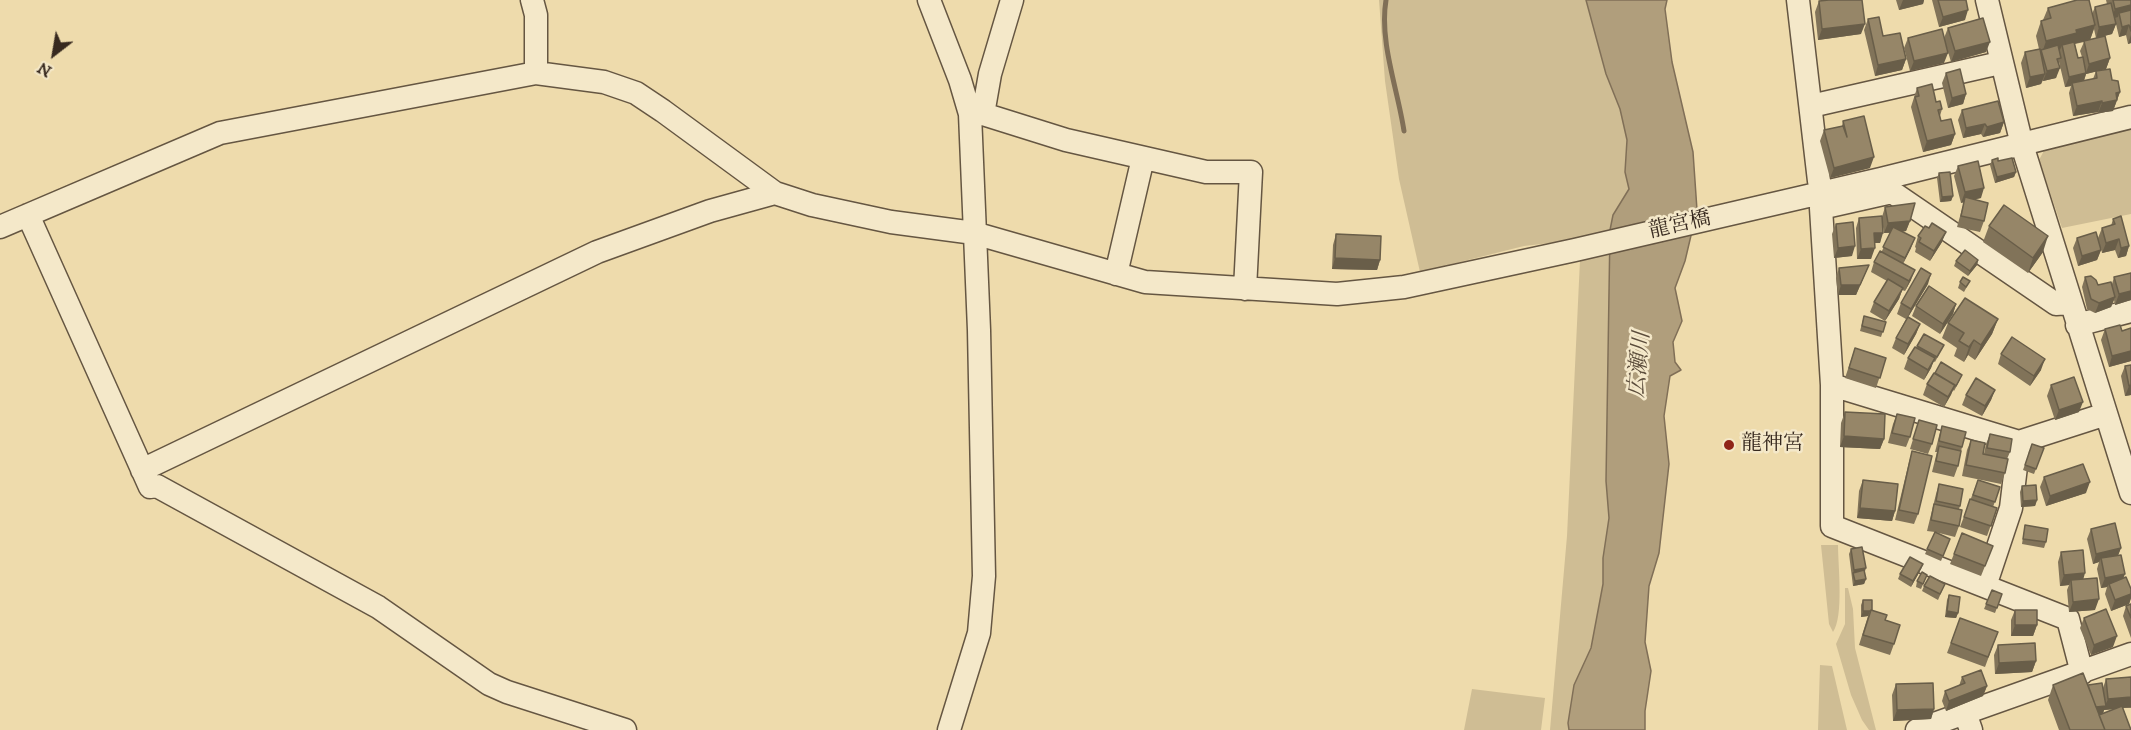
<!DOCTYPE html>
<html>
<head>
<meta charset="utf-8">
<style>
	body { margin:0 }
	#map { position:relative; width:2131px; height:730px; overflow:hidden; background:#eedbac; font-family:"IM FELL DW Pica",serif }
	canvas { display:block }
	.north { position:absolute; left:24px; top:24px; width:60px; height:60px; -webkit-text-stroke:4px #f4e8c9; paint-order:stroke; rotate:211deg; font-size:16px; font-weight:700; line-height:24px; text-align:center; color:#37291f }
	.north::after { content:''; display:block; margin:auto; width:21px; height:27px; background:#37291f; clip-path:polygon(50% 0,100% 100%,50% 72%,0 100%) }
</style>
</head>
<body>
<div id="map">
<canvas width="2131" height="730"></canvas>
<div class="north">N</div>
</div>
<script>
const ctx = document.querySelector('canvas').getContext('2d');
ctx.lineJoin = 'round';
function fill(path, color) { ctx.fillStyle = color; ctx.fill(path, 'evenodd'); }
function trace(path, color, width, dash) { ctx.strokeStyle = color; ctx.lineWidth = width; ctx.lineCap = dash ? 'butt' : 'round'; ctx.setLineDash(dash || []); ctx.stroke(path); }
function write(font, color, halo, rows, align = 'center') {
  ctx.font = font + ' "IM FELL DW Pica","Noto Serif JP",serif'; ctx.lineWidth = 5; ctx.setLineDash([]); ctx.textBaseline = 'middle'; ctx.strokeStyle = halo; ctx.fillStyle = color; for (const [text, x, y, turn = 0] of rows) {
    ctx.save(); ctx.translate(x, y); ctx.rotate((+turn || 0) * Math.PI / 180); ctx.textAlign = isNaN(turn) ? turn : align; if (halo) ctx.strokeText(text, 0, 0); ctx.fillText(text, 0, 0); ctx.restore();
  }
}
fill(new Path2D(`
	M1379,0H1586L1606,74L1620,109L1627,140L1625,172L1629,189L1613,215L1610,230L1567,241L1524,246L1420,272L1399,179L1385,81Z
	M2131,126V214L2062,228L2039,160L2047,145Z
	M1610,253L1606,481L1609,518L1603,558V584L1591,649L1574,685L1568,723L1569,730H1550L1567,536L1580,260Z
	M1821,545H1838C1838,565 1844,617 1833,632L1829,624Z
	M1845,588H1848L1853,609L1855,648L1876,730H1869L1862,720L1851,695L1836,644L1845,624Z
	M1820,665L1832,666L1847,730H1818Z
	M1472,689L1545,698L1541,730H1464Z`), '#cfbd94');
const water = new Path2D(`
	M1586,0H1667L1665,9L1672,62L1693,152L1697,210L1685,261L1675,288L1682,321L1673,342L1675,362L1681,370L1670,376L1664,416L1669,464L1659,553L1649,586L1645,642L1651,671L1645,711V730H1569L1568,723L1574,685L1591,648L1603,584V558L1609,518L1606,481L1610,230L1613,215L1629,189L1625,172L1627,140L1620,109L1606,74Z`);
fill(water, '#b09e7c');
trace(water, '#806f57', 1.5);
trace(new Path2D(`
	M1386,0C1379,42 1398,90 1404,131`), '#806f57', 5);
const minor = new Path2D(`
	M532,0L536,15V73
	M929,0L960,80L970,114L979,330L984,576L979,633L949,730
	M1798,0L1819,181
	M1987,0L2022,145L2131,493
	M1811,106L2000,63
	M970,114H983L1066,140L1206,172H1251L1245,289
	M983,114L990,74L1012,0
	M28,215L150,487L157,486L378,607L489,684L507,692L625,730
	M0,227L220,133L536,73L604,82L636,93L663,111L775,193L812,205L891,222L974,233L1145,282L1337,294L1404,287L1575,250L1881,179L2131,117
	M1116,274L1143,158
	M2070,303L2056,304L1892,192L1821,208L1832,385V526L2068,619L2082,673
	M2077,325L2131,311
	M1832,385L2019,442L2106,414
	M142,470L597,252L710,211L775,193
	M1985,586L2011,508L2019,442
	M1917,730L1965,713
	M1971,730L1965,713L2131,654`);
trace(minor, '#655642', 25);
trace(minor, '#f4e8c9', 22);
fill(new Path2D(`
	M1896,0H1924L1923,4L1899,10Z
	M1932,0H1966L1965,20L1939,27Z
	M2106,0H2131V43L2128,44L2126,35L2119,37L2116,24L2112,34L2096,38L2094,29L2090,40L2110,58L2106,69L2086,74L2084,81L2093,79L2096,71L2112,80L2120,92L2113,111L2098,113V112L2073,116L2069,93L2071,86L2065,87L2059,62L2056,78L2043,81V80L2041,84L2026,88L2021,63L2025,52L2039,49L2036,36L2041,21L2043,20L2048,8L2092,14L2095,7L2107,4ZM2084,42L2080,51L2082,57L2078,58L2075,44Z
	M1819,1L1861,34L1818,40L1815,12Z
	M1868,19L1906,59L1902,70L1875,76L1864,30Z
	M1948,28L1986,52L1951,62L1944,38Z
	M1908,38L1944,63L1910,71L1904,48Z
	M1946,73L1966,94L1963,104L1948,108L1942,83Z
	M1917,88L1936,102L1942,109L1940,116L1941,121L1955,134L1951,145L1923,152L1911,107Z
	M1962,110L2004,122L2000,133L1983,137L1981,134L1963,138L1958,120Z
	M1843,121L1870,168L1830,178L1820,141L1824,130L1842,126Z
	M1992,160L1998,161L2016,172L2014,177L1995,183L1990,165Z
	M1958,166L1981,198L1975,199L1984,221L1980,232L1957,227L1964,202L1961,203L1954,176Z
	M1939,173L1953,196L1951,201L1940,202L1937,178Z
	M1885,207L1910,221L1906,231L1902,232L1911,248L1903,263L1911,280L1905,291L1902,290L1899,299L1885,321L1870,312L1874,302L1887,281L1871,272L1874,262L1882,251L1890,233H1884L1883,227L1880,243H1874L1871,259H1857L1856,228L1859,218L1882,217Z
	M2113,219L2129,246L2126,256L2118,258L2115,250L2102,253L2101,248V250L2097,260L2078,266L2073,248L2077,238H2098L2102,228L2111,226Z
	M1836,224L1852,256L1834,258L1832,234Z
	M1989,226L2043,252L2028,273L1983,242Z
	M1336,234L1380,260L1377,270L1332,269L1333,245Z
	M1918,236L1942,242L1930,261L1915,252L1916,248L1915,247Z
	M1978,260L1977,265L1968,276L1954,266L1956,261Z
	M1869,265L1856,295H1838L1836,278L1839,268Z
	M2131,273V300L2115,305L2114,300L2111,307L2095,313L2087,309L2082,287L2085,277L2098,285L2112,284L2114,277Z
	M1970,281L1964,292L1958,288L1960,282Z
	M1928,284L1908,317L1920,324L1916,334L1904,355L1892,348L1896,338L1906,319L1897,314L1901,303Z
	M1956,304L1953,314L1940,334L1912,316L1916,306Z
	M1864,316L1886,322L1881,337L1860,331Z
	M1998,319L1992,334L1975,360L1968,355L1964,362L1954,356L1957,348L1942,338L1948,323Z
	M2131,328V361L2109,367L2101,340L2105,329L2122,331Z
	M1924,334L1944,345L1935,362L1933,361L1931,368L1924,380L1904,369L1908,358L1917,348Z
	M1855,348L1886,358L1876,388L1845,378Z
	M2001,354L2041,370L2030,386L1998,364Z
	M2131,365V395L2125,396L2121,376L2125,366Z
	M1960,380L1954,391L1953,390L1944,407L1923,395L1927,384Z
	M2051,385L2079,412L2055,420L2047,396Z
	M1995,390L1991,400L1982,416L1962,405L1966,395Z
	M1845,412L1884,439L1880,449L1840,447L1841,423Z
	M1897,414L1910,437L1906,447L1888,443L1893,424Z
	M1919,420L1932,444L1928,454L1910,449Z
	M1942,426L1962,447L1958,466L1954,477L1932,472L1937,452H1935L1939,436Z
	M1990,434L2010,452L2007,459L2005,473L2001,484L1962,476L1967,450L1971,440L1983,454H1984L1986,444Z
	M2032,444L2044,448L2034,474L2023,470Z
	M1912,451L1918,514L1914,524L1895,520L1909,462Z
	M2044,477L2086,493L2046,506L2040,487Z
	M1863,480L1895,511L1892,521L1857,518L1859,491Z
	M1978,480L2000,487L1993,507L1997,508L1987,536L1960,527Z
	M1939,484L1960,506L1959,509V526L1955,537L1935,532L1950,539L1941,561L1925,554L1935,532L1927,531L1936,494Z
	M2022,486L2037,500L2035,506L2021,507L2020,492Z
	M2025,525L2046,542L2044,548L2022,544L2024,531Z
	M2091,529L2121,548L2118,555L2123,578L2131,589V598L2129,604L2111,611L2105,594L2107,587L2101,588L2097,569L2099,562L2093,564L2087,539Z
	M1962,533L1993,546L1981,576L1950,564Z
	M1851,549L1864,572L1866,579L1864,584L1853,586L1849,554Z
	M2061,552L2083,579L2095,610L2069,612L2067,590L2069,585L2060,586L2058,562Z
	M1923,564L1921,569L1911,587L1898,579L1900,574Z
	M1927,575L1921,589L1916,587L1917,581Z
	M1945,584L1938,600L1922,591L1924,586Z
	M1992,590L2002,594L1995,613L1984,609Z
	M1949,595L1958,613L1956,618L1945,617L1947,600Z
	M1863,600L1872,610L1885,620L1894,644L1890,655L1859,645L1868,616L1861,617V605Z
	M2131,604V638L2123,616L2126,606Z
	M2015,610L2037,625L2033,636H2011V620Z
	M1960,618L1998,632L1985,667L1947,653Z
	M2084,618L2113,647L2091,655L2080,628Z
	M1998,645L2036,661L2032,672L1995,674L1994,655Z
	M1962,677L1987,686L1983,696L1946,711L1942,701L1945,691L1959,686Z
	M2131,677V708H2123L2131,730H2059L2048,700L2053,685H2088L2103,688L2106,679ZM2117,709L2103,714L2104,710Z
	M1896,684L1934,709L1931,719L1893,721L1892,695Z`), '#817359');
fill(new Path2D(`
	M1903,0H1924L1923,4L1899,10Z
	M2131,5V14L2119,13L2118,17L2111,19L2115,9Z
	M1968,10L1965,20L1939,27L1943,17Z
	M1865,24L1861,34L1818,40L1822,29Z
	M2116,24L2112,34L2096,38L2099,27Z
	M2095,25L2090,40L2073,44L2062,45L2059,52L2042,53L2046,41L2076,30Z
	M2129,25L2126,35L2119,37L2122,27Z
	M2131,35V43L2128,44Z
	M1990,42L1986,52L1951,62L1955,51Z
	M1948,53L1944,63L1910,71L1914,61Z
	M2110,58L2106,69L2086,74L2083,83H2072L2071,86L2065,87L2069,77L2086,73L2089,64Z
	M1906,59L1902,70L1875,76L1878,65Z
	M2060,68L2056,78L2043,81L2047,71Z
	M2045,74L2041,84L2026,88L2030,77Z
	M2120,92L2113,111L2098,113L2102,103L2116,93Z
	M1966,94L1963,104L1948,108L1952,98Z
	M2102,101L2098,112L2073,116L2077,106Z
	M2004,122L2000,133L1983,137L1987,127Z
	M1985,124L1981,134L1963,138L1966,128Z
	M1955,134L1951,145L1923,152L1927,141Z
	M1874,157L1870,168L1830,178L1834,168Z
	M2016,172L2014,177L1995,183L1997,177Z
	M1984,188L1981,198L1964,202L1965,197L1964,202L1961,203L1965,192Z
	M1953,196L1951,201L1940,202L1942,197Z
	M1910,221L1906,231L1884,233L1888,223Z
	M1946,232L1942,242L1930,261L1934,251Z
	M1874,233H1883L1880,243H1870Z
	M2048,236L2043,252L2028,273L2033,258Z
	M1915,238L1911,248L1901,268L1905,258Z
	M2119,239L2115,250L2102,253L2106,243Z
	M1855,246L1852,256L1834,258L1838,248Z
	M2129,246L2126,256L2118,258L2121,248Z
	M1875,248L1871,259H1857L1861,249Z
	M2101,250L2097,260L2078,266L2082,256Z
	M1335,258L1380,260L1377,270L1332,269Z
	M1978,260L1977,265L1968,276L1970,271Z
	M1869,265L1856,295H1838L1841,285Z
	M1915,270L1911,280L1905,291L1909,281Z
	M1931,274L1928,284L1907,319L1911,309Z
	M1903,288L1899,299L1885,321L1889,311Z
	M2131,291V300L2115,305L2119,294Z
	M2115,297L2111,307L2095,313L2099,303Z
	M1956,304L1953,314L1940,334L1943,324Z
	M1998,319L1992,334L1975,360L1981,345Z
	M1920,324L1916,334L1904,355L1908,344Z
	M1974,340L1968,355L1964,362L1969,347Z
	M2131,351V361L2109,367L2112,356Z
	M1935,358L1931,368L1924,380L1928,370Z
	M2045,359L2041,370L2030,386L2034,376Z
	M1955,385L1951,395L1944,407L1948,397Z
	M2131,385V395L2125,396L2129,386Z
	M1995,390L1991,400L1982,416L1985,406Z
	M2083,402L2079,412L2055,420L2059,410Z
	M1844,436L1884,439L1880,449L1840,447Z
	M2090,482L2086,493L2046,506L2050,496Z
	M2037,500L2035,506L2021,507L2023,501Z
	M1860,508L1895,511L1892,521L1857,518Z
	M2121,548L2117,558H2101L2099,562L2093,564L2096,554Z
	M1923,564L1921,569L1911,587L1913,581Z
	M1866,568L1864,574L1853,573L1854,570Z
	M2085,573L2082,584L2071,580L2069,585L2060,586L2064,575Z
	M2125,574L2121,584H2109L2107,587L2101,588L2105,578Z
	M1866,579L1864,584L1853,586L1855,581Z
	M2131,594V598L2129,604L2111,611L2115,600Z
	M2099,599L2095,610L2069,612L2073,602Z
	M1863,611H1870L1868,616L1861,617Z
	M1947,611L1958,613L1956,618L1945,617Z
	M2015,625H2037L2033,636H2011Z
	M2117,636L2113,647L2091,655L2094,645Z
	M2036,661L2032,672L1995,674L1999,663Z
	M1987,686L1983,696L1946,711L1949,701Z
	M2131,697V707L2104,710L2102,716L2089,718L2093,707L2105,706L2108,699Z
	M1934,709L1931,719L1893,721L1897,710Z`), '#695e49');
const building = new Path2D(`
	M1829,0H1862L1865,24L1822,29L1819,1Z
	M1938,0H1966L1968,10L1943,17Z
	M2077,0H2089L2095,25L2076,30L2077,33L2046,41L2041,21L2051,18L2048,8Z
	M2113,0H2131V5L2115,9Z
	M2111,3L2116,24L2099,27L2095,7Z
	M2131,10V31L2129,25L2122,27L2119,13Z
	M1879,17L1883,36L1900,33L1906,59L1878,65L1868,19Z
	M1983,18L1990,42L1955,51L1948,28Z
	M1942,29L1948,53L1914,61L1908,38Z
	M2105,36L2110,58L2089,64L2084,41Z
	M2074,42L2078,58L2083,57L2086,73L2069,77L2062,45Z
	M2058,45L2061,58L2057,59L2060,68L2047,71L2041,50Z
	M2040,49L2045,74L2030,77L2025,52Z
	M1960,69L1966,94L1952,98L1946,73Z
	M2110,69L2112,80L2118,81L2120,92L2116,93L2117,100L2102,103V101L2077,106L2072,83L2097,78L2096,71Z
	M1932,84L1936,102L1940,101L1942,109L1938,110L1941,121L1951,119L1955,134L1927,141L1915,97L1919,96L1917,88Z
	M1998,101L2004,122L1987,127L1985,124L1966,128L1962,110Z
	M1864,116L1874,157L1834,168L1824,130L1843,126L1847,137L1843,121Z
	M1998,158V161L2012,158L2016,172L1997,177L1992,160Z
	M1978,161L1984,188L1965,192L1958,166Z
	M1950,172L1953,196L1942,197L1939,173Z
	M1965,197L1988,203L1984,221L1961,216Z
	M1915,203L1910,221L1888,223L1885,207Z
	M2004,205L2048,236L2033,258L1989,226Z
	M1882,216L1883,233H1874L1875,248L1861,249L1859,218Z
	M2121,216L2129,246L2121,248L2119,239L2106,243L2102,228L2115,224L2113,219Z
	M1853,222L1855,246L1838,248L1836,224Z
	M1932,223L1946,232L1934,251L1919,242L1921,238L1918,236L1925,226L1929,228Z
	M1893,227L1915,238L1905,258L1883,247Z
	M2096,232L2101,250L2082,256L2077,238Z
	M1336,234L1381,236L1380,260L1335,258Z
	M1965,250L1978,260L1970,271L1956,261Z
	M1880,251L1915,270L1909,281L1874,262Z
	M1869,265L1860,285H1841L1839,268Z
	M1921,268L1931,274L1911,309L1901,303Z
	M2131,273V291L2119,294L2114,277Z
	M2091,276L2096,280L2098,285L2111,282L2115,297L2099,303L2091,299L2085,277Z
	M1963,277L1970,281L1966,287L1960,282Z
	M1888,279L1903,288L1889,311L1874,302Z
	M1929,286L1956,304L1943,324L1916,306Z
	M1965,298L1998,319L1981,345L1974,340L1969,347L1959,341L1964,333L1948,323Z
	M1864,316L1886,322L1883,332L1862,326Z
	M1908,317L1920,324L1908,344L1896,338Z
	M2120,325L2122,331L2131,328V351L2112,356L2105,329Z
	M1924,334L1944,345L1937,357L1917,346Z
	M2012,337L2045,359L2034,376L2001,354Z
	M1915,347L1935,358L1928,370L1908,358Z
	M1855,348L1886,358L1880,378L1849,368Z
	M1941,362L1962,375L1956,386L1935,373Z
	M2131,365V385L2129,386L2125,366Z
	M1934,373L1955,385L1948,397L1927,384Z
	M2074,377L2083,402L2059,410L2051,385Z
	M1976,378L1995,390L1985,406L1966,395Z
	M1845,412L1885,414L1884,439L1844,436Z
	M1897,414L1915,418L1910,437L1892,433Z
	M1919,420L1937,425L1932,444L1913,439Z
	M1942,426L1966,432L1962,447L1939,441Z
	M1990,434L2012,439L2010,452L1987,448Z
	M1971,440L1985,443L1983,454L2008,459L2005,473L1966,465Z
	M2032,444L2044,448L2036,469L2025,465Z
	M1939,446L1961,451L1958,466L1936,461Z
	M1912,451L1932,456L1918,514L1899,510Z
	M2083,464L2090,482L2050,496L2044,477Z
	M1863,480L1898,484L1895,511L1860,508Z
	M1978,480L2000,487L1995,502L1973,495Z
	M1939,484L1963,489L1960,506L1936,501Z
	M2036,485L2037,500L2023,501L2022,486Z
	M1970,499L1997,508L1991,526L1964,517Z
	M1934,504L1962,510L1959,526L1931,520Z
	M2115,523L2121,548L2096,554L2091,529Z
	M2025,525L2048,529L2046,542L2023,539Z
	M1935,532L1950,539L1943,556L1927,549Z
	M1962,533L1993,546L1985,566L1954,554Z
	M1862,547L1866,568L1854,570L1851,549Z
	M2083,550L2085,573L2064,575L2061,552Z
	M2121,555L2125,574L2105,578L2101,558Z
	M1910,557L1923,564L1913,581L1900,574Z
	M1864,570L1866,579L1855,581L1853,573Z
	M1922,572L1927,575L1923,584L1917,581Z
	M1930,576L1945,584L1940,594L1924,586Z
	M2126,577L2131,589V594L2115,600L2109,584Z
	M2097,578L2099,599L2073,602L2071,580Z
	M1992,590L2002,594L1997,608L1986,604Z
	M1949,595L1960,597L1958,613L1947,611Z
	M1863,600H1872V610H1871L1870,611H1863Z
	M2131,604V618L2126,606Z
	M2106,609L2117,636L2094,645L2084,618Z
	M1871,610L1887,615L1885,620L1900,625L1894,644L1863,635Z
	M2015,610H2037V625H2015Z
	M1960,618L1998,632L1988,657L1951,643Z
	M2035,643L2036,661L1999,663L1998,645Z
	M1981,670L1987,686L1949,701L1945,691L1965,683L1962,677Z
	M2083,673L2105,730H2070L2053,685Z
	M2131,677V697L2108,699L2106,679Z
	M1933,683L1934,709L1897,710L1896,684Z
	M2102,683L2106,706L2096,707L2088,685Z
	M2122,706L2131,730H2105L2099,715Z`);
fill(building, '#968668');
trace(building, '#695e49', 1.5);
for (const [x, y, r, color] of [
	[1729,445,6,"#8f2418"]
]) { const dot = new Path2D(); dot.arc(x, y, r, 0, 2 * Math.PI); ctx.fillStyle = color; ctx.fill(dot); trace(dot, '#f4e8c9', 2); }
write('21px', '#37291f', '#f4e8c9', [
	["龍宮橋",1680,226,-13]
]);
write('21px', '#37291f', '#f4e8c9', [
	["龍神宮",1741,445]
], 'left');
write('italic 22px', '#5b4c3b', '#f4e8c9', [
	["広瀬川",1641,365,-85]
]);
</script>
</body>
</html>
